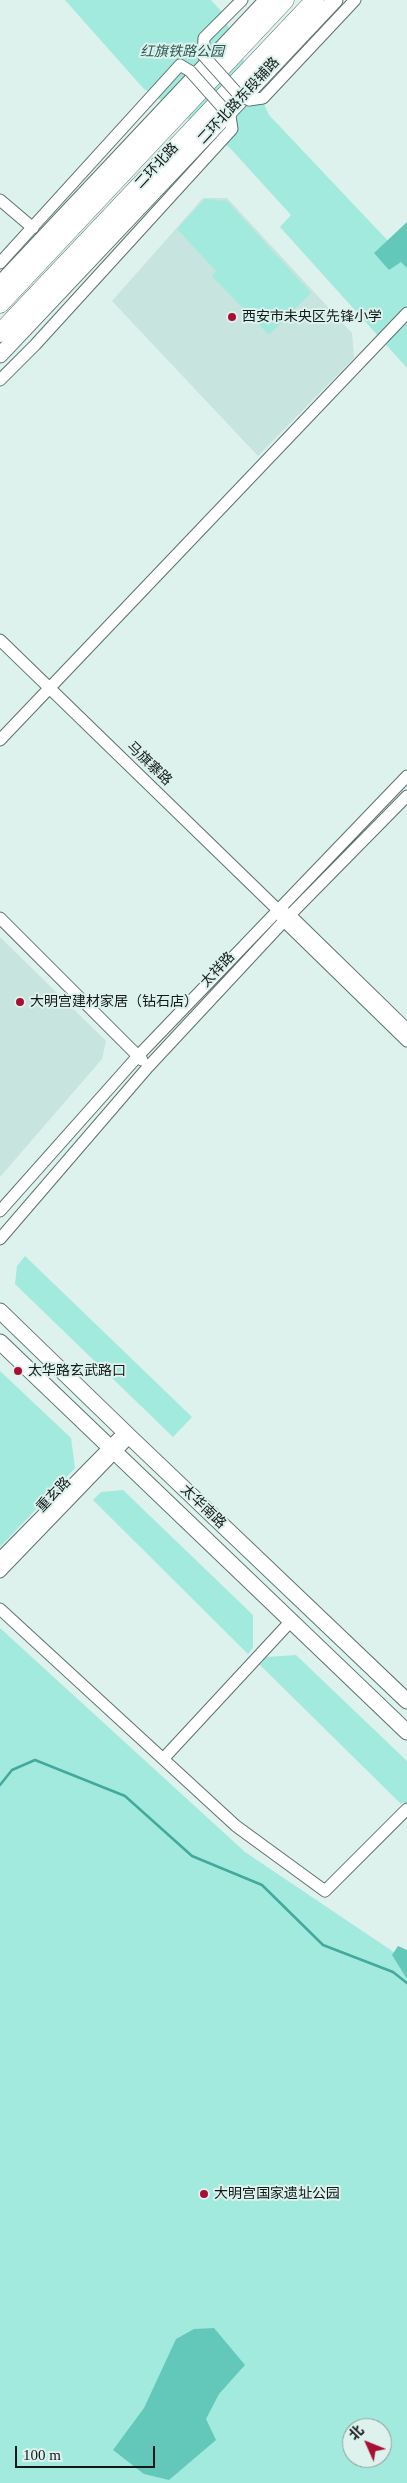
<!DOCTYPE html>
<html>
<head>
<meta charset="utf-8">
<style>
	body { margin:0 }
	#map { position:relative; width:407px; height:2483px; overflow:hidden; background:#ddf1ed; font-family:"Times New Roman","Noto Sans SC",serif }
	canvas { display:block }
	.north { position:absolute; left:342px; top:2418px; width:50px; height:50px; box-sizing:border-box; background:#ddf1ed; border:1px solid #8c9b98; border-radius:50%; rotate:314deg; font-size:14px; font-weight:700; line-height:20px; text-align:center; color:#131a19 }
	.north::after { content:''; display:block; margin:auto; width:18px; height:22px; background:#a80f30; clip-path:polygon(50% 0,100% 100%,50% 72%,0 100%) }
	.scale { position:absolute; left:15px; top:2446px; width:140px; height:22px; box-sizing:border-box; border:2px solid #131a19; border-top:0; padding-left:6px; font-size:15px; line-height:18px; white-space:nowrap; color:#131a19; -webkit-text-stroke:4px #ddf1ed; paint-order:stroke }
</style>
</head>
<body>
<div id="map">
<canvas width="407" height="2483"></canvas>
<div class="north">北</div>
<div class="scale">100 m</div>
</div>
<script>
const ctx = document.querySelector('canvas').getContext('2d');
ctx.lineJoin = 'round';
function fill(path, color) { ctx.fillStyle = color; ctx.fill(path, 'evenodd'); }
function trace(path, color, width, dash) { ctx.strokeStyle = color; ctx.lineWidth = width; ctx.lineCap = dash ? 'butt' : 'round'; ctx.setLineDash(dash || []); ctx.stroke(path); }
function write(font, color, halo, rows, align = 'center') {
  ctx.font = font + ' "Times New Roman","Noto Sans SC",serif'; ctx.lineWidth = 4; ctx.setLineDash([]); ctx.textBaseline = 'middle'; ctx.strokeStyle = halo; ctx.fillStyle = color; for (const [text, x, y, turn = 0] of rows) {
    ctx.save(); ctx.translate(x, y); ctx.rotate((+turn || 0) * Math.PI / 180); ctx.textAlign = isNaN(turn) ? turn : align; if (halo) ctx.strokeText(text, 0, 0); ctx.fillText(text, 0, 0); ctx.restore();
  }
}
fill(new Path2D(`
	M203,198H227L352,333L354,358L258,456L112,301Z
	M0,937L106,1041L102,1059L0,1177Z`), '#c7e4df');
fill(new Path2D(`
	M65,0H211L221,11L269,115L407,261V368L280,227L291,215L230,148L143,88Z
	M205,199L227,201L311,293L269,335L212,276L216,271L177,229Z
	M25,1256L192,1417L173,1437L15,1284L17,1266Z
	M0,1371L71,1438L75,1468L0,1547Z
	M123,1490L253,1615V1648L248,1654L93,1500L101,1492Z
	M0,1628L245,1852L407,1961V2483H0ZM352,2428H382V2458H352Z
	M296,1655L407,1761V1806L403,1802L401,1804L259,1664L266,1657Z`), '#a2eade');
fill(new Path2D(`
	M407,222V268L401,262L389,270L374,253Z
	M398,1946L407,1950V1979L392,1955Z
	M214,2328L245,2365L219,2394L206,2419L216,2440L169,2480L144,2474L113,2450L144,2408L176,2339L194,2329Z`), '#63c8ba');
trace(new Path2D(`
	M0,1785L12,1770L35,1760L125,1796L192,1856L262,1885L323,1945L393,1972L407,1983`), '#42a99c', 2.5);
const minor = new Path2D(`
	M203,55L204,38L242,0
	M249,100L263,98L355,0
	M0,200L33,228
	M0,263L180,65L190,71
	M0,380L35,345L232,129L230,116
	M0,640L278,910L284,921L407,1041
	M0,740L407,313
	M285,913L291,916L407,1029
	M0,918L142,1060
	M0,1211L138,1056L407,776
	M0,1239L148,1067L284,921L407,796
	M0,1558L124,1432
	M0,1572L130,1437
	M0,1609L236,1826L325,1891L407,1809
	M163,1759L291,1621`);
const major = new Path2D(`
	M0,284L267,0
	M0,355L335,0
	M0,1311L130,1437L407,1701
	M0,1342L407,1732`);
const highway = new Path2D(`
	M0,304L285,0
	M0,333L315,0`);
trace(minor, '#5e706d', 13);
trace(major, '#5e706d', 17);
trace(highway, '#5e706d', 19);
trace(minor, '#fff', 11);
trace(major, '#fff', 15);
trace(highway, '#fff', 18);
const minorBridge = new Path2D(`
	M203,55L238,94L249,100
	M190,71L230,116`);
trace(minorBridge, '#5e706d', 13, []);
trace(minorBridge, '#fff', 11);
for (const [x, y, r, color] of [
	[232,317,5,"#a80f30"],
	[20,1002,5,"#a80f30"],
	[18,1371,5,"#a80f30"],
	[204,2194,5,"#a80f30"]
]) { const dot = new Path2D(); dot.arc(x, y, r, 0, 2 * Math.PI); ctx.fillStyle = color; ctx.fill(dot); trace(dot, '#ddf1ed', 2); }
write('italic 14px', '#2a5750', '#ddf1ed', [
	["红旗铁路公园",182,52]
]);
write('14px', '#131a19', '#ddf1ed', [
	["二环北路东段辅路",239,101,-47],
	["二环北路",157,166,-47],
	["马旗寨路",149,764,44],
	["太祥路",218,970,-47],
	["重玄路",54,1495,-46],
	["太华南路",203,1507,44]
]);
write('14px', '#131a19', '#ddf1ed', [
	["西安市未央区先锋小学",242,317],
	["大明宫建材家居（钻石店）",30,1002],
	["太华路玄武路口",28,1371],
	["大明宫国家遗址公园",214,2194]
], 'left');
</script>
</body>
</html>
